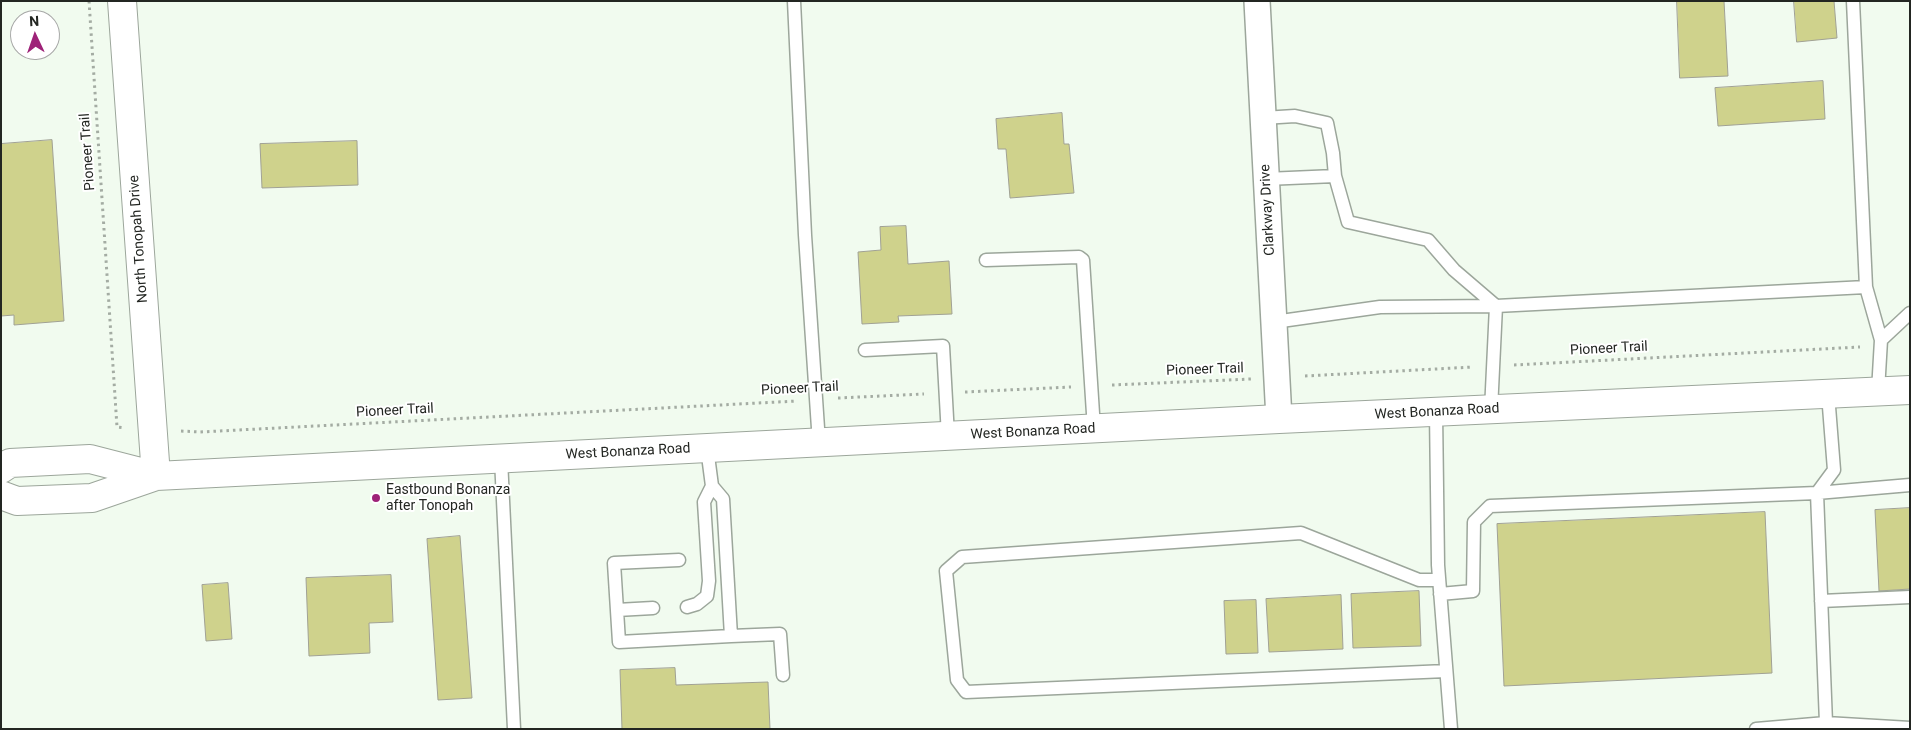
<!DOCTYPE html>
<html>
<head>
<meta charset="utf-8">
<style>
	body { margin:0 }
	#map { position:relative; width:1911px; height:730px; overflow:hidden; background:#f1fbef; font-family:Roboto,sans-serif }
	canvas { display:block }
	.frame { position:absolute; inset:0; border:2px solid #232622; pointer-events:none }
	.north { position:absolute; left:10px; top:10px; width:50px; height:50px; box-sizing:border-box; background:#fff; border:1px solid #a7a8a7; border-radius:50%; rotate:357deg; font-size:14px; font-weight:700; line-height:20px; text-align:center; color:#232622 }
	.north::after { content:''; display:block; margin:auto; width:18px; height:22px; background:#9e2278; clip-path:polygon(50% 0,100% 100%,50% 72%,0 100%) }
</style>
</head>
<body>
<div id="map">
<canvas width="1911" height="730"></canvas>
<div class="frame"></div>
<div class="north">N</div>
</div>
<script>
const ctx = document.querySelector('canvas').getContext('2d');
ctx.lineJoin = 'round';
function fill(path, color) { ctx.fillStyle = color; ctx.fill(path, 'evenodd'); }
function trace(path, color, width, dash) { ctx.strokeStyle = color; ctx.lineWidth = width; ctx.lineCap = dash ? 'butt' : 'round'; ctx.setLineDash(dash || []); ctx.stroke(path); }
function write(font, color, halo, rows, align = 'center') {
  ctx.font = font + ' Roboto,sans-serif'; ctx.lineWidth = 4; ctx.setLineDash([]); ctx.textBaseline = 'middle'; ctx.strokeStyle = halo; ctx.fillStyle = color; for (const [text, x, y, turn = 0] of rows) {
    ctx.save(); ctx.translate(x, y); ctx.rotate((+turn || 0) * Math.PI / 180); ctx.textAlign = isNaN(turn) ? turn : align; if (halo) ctx.strokeText(text, 0, 0); ctx.fillText(text, 0, 0); ctx.restore();
  }
}
const building = new Path2D(`
	M1677,1H1724L1728,76L1680,78Z
	M1794,1H1834L1837,38L1797,42Z
	M1823,81L1825,119L1718,126L1715,88Z
	M1062,113L1064,144H1069L1074,193L1010,198L1006,149H998L996,119Z
	M52,140L64,321L14,325V315L1,316V144Z
	M357,141L358,185L262,188L260,144Z
	M906,226L908,264L949,261L952,314L898,316L899,322L862,324L858,252L881,250L880,227Z
	M1910,508V589L1879,591L1875,510Z
	M1765,512L1772,673L1504,686L1497,524Z
	M460,536L472,698L438,700L427,539Z
	M391,575L393,622L369,623L370,653L309,656L306,578Z
	M228,583L232,639L206,641L202,585Z
	M1419,591L1421,646L1353,648L1351,594Z
	M1341,595L1343,649L1269,652L1266,599Z
	M1256,600L1258,653L1226,654L1224,601Z
	M675,668L676,685L768,682L770,729H622L620,670Z`);
fill(building, '#cfd28c');
trace(building, '#a0a194', 1);
const lane = new Path2D(`
	M794,1L805,235L819,443
	M1853,1L1866,287
	M1263,118L1295,116L1327,123L1333,153L1335,176L1348,222L1428,240L1454,270L1496,306
	M1266,179L1335,176
	M986,260L1079,257L1083,260L1094,429
	M1274,322L1380,307L1496,306
	M865,350L943,346L948,436
	M1878,391L1881,340L1910,313
	M1491,410L1496,306L1866,287L1881,340
	M1436,412L1438,565L1451,729
	M501,459L514,729
	M679,560L614,563L619,642L731,636L723,499L712,486
	M1439,580H1419L1301,533L962,557L946,571L957,680L966,692L1446,671
	M1440,594L1473,591L1474,522L1490,506L1817,493L1910,485
	M1821,601L1910,597
	M687,607L697,604L707,596L709,581L704,502L712,486L707,448
	M617,610L653,608
	M731,636L780,634L783,675
	M1826,723L1910,728
	M1756,729L1826,723L1817,493L1834,470L1828,394`);
const street = new Path2D(`
	M1257,1L1279,419`);
const secondary = new Path2D(`
	M122,1L156,476
	M1,469L10,463L90,459L156,476
	M1,495L17,501L92,498L156,476L1279,419L1910,390`);
trace(lane, '#9ca69b', 15);
trace(street, '#9ca69b', 28);
trace(secondary, '#9ca69b', 30);
trace(new Path2D(`
	M89,1L117,427L125,428
	M1514,365L1860,347
	M1305,376L1473,367
	M1112,385L1251,379
	M965,392L1071,387
	M838,398L924,394
	M181,431L200,432L797,401`), '#a4aca3', 3, [2.5, 4]);
trace(lane, '#fff', 12);
trace(street, '#fff', 25);
trace(secondary, '#fff', 28);
for (const [x, y, r, color] of [
	[376,498,5,"#9e2278"]
]) { const dot = new Path2D(); dot.arc(x, y, r, 0, 2 * Math.PI); ctx.fillStyle = color; ctx.fill(dot); trace(dot, '#fff', 2); }
write('14px', '#232622', '#fff', [
	["Pioneer Trail",88,152,-94],
	["Clarkway Drive",1268,210,-93],
	["North Tonopah Drive",139,239,-94],
	["Pioneer Trail",1609,349,-3],
	["Pioneer Trail",1205,370,-2],
	["Pioneer Trail",800,389,-3],
	["Pioneer Trail",395,411,-3],
	["West Bonanza Road",1437,412,-3],
	["West Bonanza Road",1033,432,-3],
	["West Bonanza Road",628,452,-3]
]);
write('14px', '#232622', '#fff', [
	["Eastbound Bonanza",386,490],
	["after Tonopah",386,506]
], 'left');
</script>
</body>
</html>
